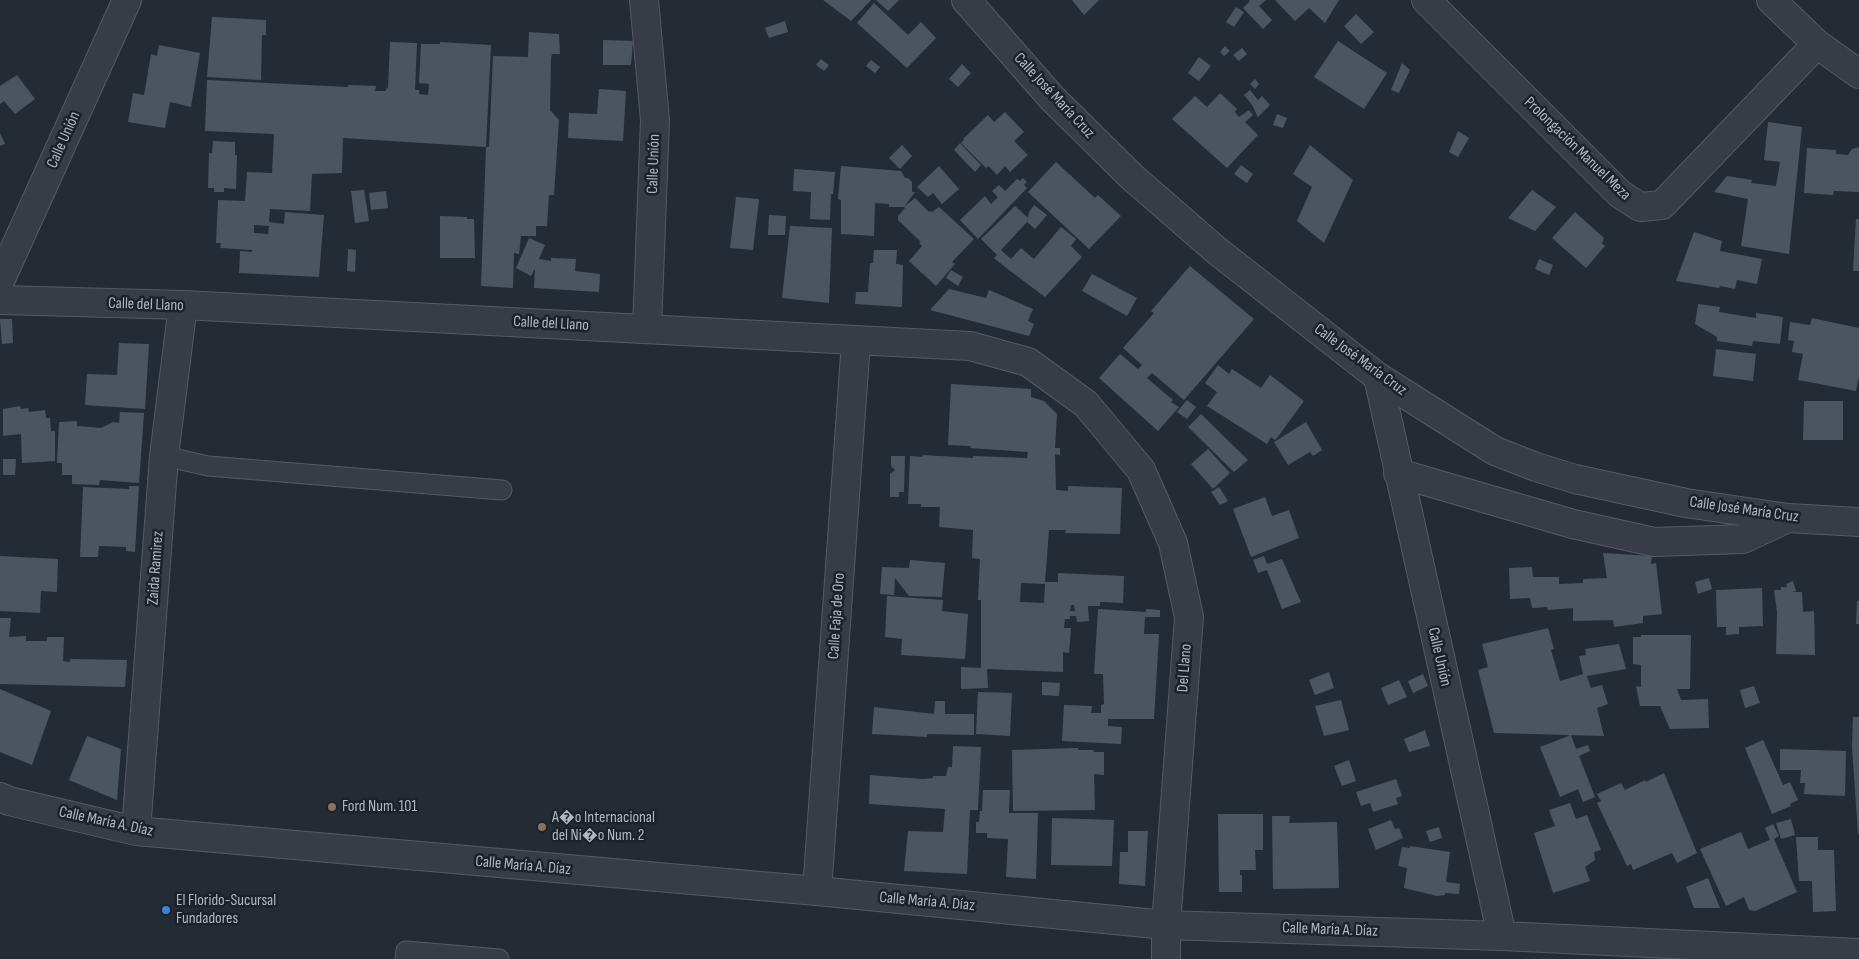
<!DOCTYPE html>
<html>
<head>
<meta charset="utf-8">
<style>
	body { margin:0 }
	canvas { display:block; background:#232b35 }
</style>
</head>
<body>
<canvas width="1859" height="959"></canvas>
<script>
const ctx = document.querySelector('canvas').getContext('2d');
ctx.lineJoin = 'round';
function fill(path, color) { ctx.fillStyle = color; ctx.fill(path, 'evenodd'); }
function trace(path, color, width, dash) { ctx.strokeStyle = color; ctx.lineWidth = width; ctx.lineCap = dash ? 'butt' : 'round'; ctx.setLineDash(dash || []); ctx.stroke(path); }
function write(font, color, halo, rows, align = 'center') {
  ctx.font = font + ' "Sofia Sans Condensed",sans-serif'; ctx.lineWidth = 5; ctx.setLineDash([]); ctx.textBaseline = 'middle'; ctx.strokeStyle = halo; ctx.fillStyle = color; for (const [text, x, y, turn = 0] of rows) {
    ctx.save(); ctx.translate(x, y); ctx.rotate((+turn || 0) * Math.PI / 180); ctx.textAlign = isNaN(turn) ? turn : align; if (halo) ctx.strokeText(text, 0, 0); ctx.fillText(text, 0, 0); ctx.restore();
  }
}
fill(new Path2D(`
	M823,0H871L851,21Z
	M876,0H899L888,11Z
	M1072,0H1099L1084,15Z
	M1249,0H1266L1259,6L1272,20L1263,29L1243,8L1250,1Z
	M1275,0H1339L1325,23L1309,8L1295,21Z
	M874,3L908,35L921,22L936,38L907,68L857,23Z
	M1236,7L1244,12L1234,27L1226,22Z
	M1356,14L1374,32L1361,44L1344,26Z
	M212,17L266,20V35H262L261,80L207,77Z
	M785,21L788,32L769,38L765,28Z
	M529,32L559,34L560,54H552L551,58L550,110L559,120L554,195H549L547,226H536V236H521L519,254L514,253L513,288L481,286L486,147L343,138L342,173L312,174L310,211L270,209L269,222L284,224L285,212L324,215L319,277L239,273L240,251L252,252V250L220,248L221,243H216L218,200L245,201L247,172L272,173L274,134L205,131L207,80L348,87V85L376,86L375,91H386V89L388,88L390,42L417,43L415,90H419V94L428,95L429,84L419,83L421,44H440V42L491,45L486,147H489L493,56L528,57ZM254,225L269,226L268,234L254,233Z
	M603,40L633,41L631,65H603Z
	M1338,41L1387,73L1364,109L1314,77Z
	M159,45L200,53L191,107L170,102L165,128L128,122L133,93L144,95L151,54L157,56Z
	M1225,46L1230,51L1224,56L1220,52Z
	M1242,48L1247,54L1239,61L1233,55Z
	M1199,57L1211,66L1199,81L1188,73Z
	M821,59L829,65L824,71L816,65Z
	M871,60L880,67L875,73L866,66Z
	M1402,63L1410,70L1399,93L1391,90Z
	M962,64L971,73L958,87L949,79Z
	M17,75L35,99L15,114L4,101L0,104V86Z
	M1255,79L1259,84L1255,89L1250,84Z
	M599,89L626,91L623,141L568,138L569,113L597,114Z
	M1250,90L1258,100L1262,96L1270,105L1258,117L1252,105L1244,95Z
	M1220,93L1237,109L1235,112L1239,117L1249,110L1253,115L1245,122L1258,135L1227,168L1172,119L1195,96L1207,107Z
	M1005,112L1024,132L1014,141L1028,155L1010,172L1005,166L997,175L989,166L986,168L961,143L964,140L963,139L988,115L994,122Z
	M1277,114L1287,118L1283,128L1273,125Z
	M1768,122L1802,127L1789,254L1741,246L1748,199L1714,192L1727,176L1752,180L1751,183L1776,186L1780,162L1764,160Z
	M1458,131L1469,138L1458,157L1449,152Z
	M0,133L5,144L0,146Z
	M213,141L235,142V155H237L236,189L224,188V192H214V188H208L209,153H212Z
	M960,143L981,165L975,172L954,150Z
	M902,145L912,156L900,169L889,158Z
	M1310,145L1353,180L1324,243L1297,221L1312,187L1293,174Z
	M1859,147V192L1834,191L1833,195L1804,193L1807,148L1836,150V154L1848,155L1852,149Z
	M1056,162L1095,198L1098,195L1121,216L1089,249L1028,192Z
	M1241,165L1253,174L1247,183L1234,174Z
	M841,166L901,171L905,178H908L912,182V192H915L904,207H889V204L875,203L874,236L841,234V200L838,199Z
	M939,166L959,189L942,204L933,193L928,197L917,187Z
	M794,169L835,172L833,194H831L830,220L810,219L811,192L793,191Z
	M1023,178L1027,182L1024,185L1027,188L978,239L960,220L985,196L991,204L998,197L992,191L999,185L1005,191L1017,179L1020,181Z
	M364,190L369,221L355,223L351,191Z
	M1532,190L1556,207L1535,231L1508,218Z
	M386,191L388,208L371,210L369,193Z
	M736,197L759,199L753,250L730,248Z
	M915,198L929,212L930,211L932,212L939,207L974,239L952,262L955,264L936,286L909,261L922,246L919,243L921,242L898,220V216L905,208L904,207Z
	M1034,205L1047,215L1035,229L1027,222L1001,250L1011,259L1021,248L1034,259L1061,227L1076,239L1071,246L1082,257L1045,297L1005,267L994,258L997,255L981,239L1015,206L1028,218L1029,212Z
	M1575,212L1604,238L1602,243L1605,246L1586,268L1552,238Z
	M769,215L786,216L785,235H768Z
	M440,216L467,217V219H474L475,258H440Z
	M1856,219H1859V271H1853Z
	M790,226L832,228L829,303L782,298Z
	M1694,232L1722,241L1720,251L1762,259L1757,284L1737,280L1735,289L1720,286L1719,288L1676,281Z
	M529,238L545,245L539,259L551,261V258L576,259L575,271L600,274L599,292L534,288L535,269L531,276L516,268Z
	M348,249L356,250L355,272L347,271Z
	M874,250H897L896,264L903,265L902,307L855,304L856,292H868L870,263H873Z
	M1539,259L1553,265L1549,275L1535,269Z
	M1190,266L1254,319L1184,400L1152,373L1147,378L1168,396L1173,400L1171,402L1179,407L1158,431L1099,378L1120,354L1138,369L1142,365L1123,348L1154,313L1151,311Z
	M951,270L963,277L958,286L946,278Z
	M1092,274L1137,298L1127,316L1082,291Z
	M949,289L986,298L989,290L1033,309L1028,321L1034,324L1029,336L930,310Z
	M1698,304L1720,307L1719,312L1756,318V313L1783,317L1780,344L1753,341L1752,346L1717,341V337L1695,324Z
	M1812,318L1859,328V376L1856,391L1798,380L1803,354L1792,352L1794,341L1788,340L1790,322L1810,325Z
	M0,319H12L13,343L2,344Z
	M119,343L149,344L145,409L85,405L87,374L117,375Z
	M1716,349L1756,354L1753,381L1713,376Z
	M1218,365L1229,374L1232,369L1261,388L1270,375L1304,401L1277,438L1275,440L1271,437L1267,444L1207,406L1217,392L1205,383Z
	M951,384L1031,389V397L1044,401L1057,414L1055,448H1060V455L1055,454L1056,490L1068,491V486L1122,488L1120,534L1065,533L1066,530H1049L1045,582H1058V573L1124,576L1123,603L1100,602V606H1088L1089,621L1077,622L1076,616H1070V619H1065L1064,628H1071L1069,653L1063,652V672L987,669L988,688L961,689V667L981,668V600H978L980,559L972,558L973,530L939,527L940,507H921V504H908L910,456L922,457L923,455L973,458V456L1027,458L1028,452L970,448L971,446L948,445ZM1021,583L1045,584L1044,603L1020,602ZM1071,605H1074L1075,611H1070Z
	M1187,400L1196,407L1187,419L1177,412Z
	M1804,401H1843V440H1803Z
	M20,406L21,409L28,408L29,412L45,410L46,418H50L51,431H55V461L22,463L21,434L3,436V409Z
	M120,412L144,413L139,483L100,480L99,485L72,484V475H62V463H57L59,422L77,421V426L101,428L113,422L119,423Z
	M1201,414L1248,460L1234,472L1188,427Z
	M1306,422L1322,450L1313,456L1310,452L1288,465L1274,442Z
	M1208,449L1230,473L1213,489L1191,464Z
	M891,456H905L904,492H899V497H890V474L895,470L891,466Z
	M3,459H16L15,475H3Z
	M129,486H139L135,552L126,551V547L99,546L98,557H80L83,487L129,489Z
	M1219,487L1228,501L1220,505L1211,492Z
	M1265,497L1272,516L1289,510L1299,538L1251,557L1233,509Z
	M1603,553L1652,556L1651,564L1656,563L1662,614L1643,616V623L1614,627L1613,620L1573,621V608L1548,610L1547,607L1532,608L1530,598L1510,599L1509,568L1532,567L1533,577H1559V584L1583,583V579L1607,578Z
	M0,556L58,559L57,592L41,591L40,613L0,611Z
	M1264,556L1267,564L1282,559L1301,602L1282,609L1267,570L1258,573L1253,560Z
	M910,560L945,563L942,597L909,596L895,578L894,595L880,594L882,567L909,568Z
	M1709,578L1712,589L1698,594L1695,582Z
	M1793,581L1796,591L1792,592H1802L1803,612L1814,611L1815,655L1776,654L1777,612L1774,590H1781V587H1787L1786,584Z
	M1762,588L1763,626L1739,627V634L1726,635V627H1717L1716,590Z
	M887,596L943,600L942,611L968,614L965,659L901,655L902,639L885,637Z
	M1857,601H1859V624H1856Z
	M1098,609L1146,612V609L1160,610V617H1145L1144,634H1159L1154,719H1108V726L1122,727L1121,744L1062,741L1064,705L1092,706L1091,713H1101V705L1104,704L1103,674H1094Z
	M0,618H11L9,637L26,636V641H47V637H64L63,661L70,662V659L127,660L125,687L0,684Z
	M1548,628L1554,649L1551,650L1560,681L1583,674L1579,656L1586,655L1585,649L1619,644L1626,669L1587,676L1591,688L1602,685L1608,704L1597,708L1604,736L1494,733L1478,670L1488,667L1482,644Z
	M1641,635H1691L1690,689H1677L1681,700L1708,699L1709,728L1670,729L1660,706H1640L1636,686L1641,687V665L1633,664V637H1641Z
	M1329,672L1334,688L1315,695L1309,680Z
	M1423,674L1428,686L1413,693L1408,681Z
	M1399,680L1407,697L1388,705L1381,688Z
	M1042,682L1060,683L1059,696L1042,695Z
	M1754,686L1760,703L1745,708L1740,690Z
	M0,689L51,711L32,765L0,752Z
	M978,692L1012,693L1010,736L976,734Z
	M1341,700L1349,730L1324,736L1315,706Z
	M935,701H945V714H974V735L927,734V737L872,734L874,707L934,714Z
	M1853,717H1859V834H1858L1852,747Z
	M1425,730L1430,746L1409,752L1404,739Z
	M1571,735L1576,749L1588,745L1590,751L1579,756L1595,797L1583,802L1578,789L1560,797L1540,747Z
	M87,736L121,749L117,800L69,780Z
	M1763,740L1783,785L1790,782L1798,800L1790,804L1791,806L1772,814L1745,748Z
	M953,746L981,747L978,810H970L967,874L904,871L908,831L943,832L945,809L869,804L870,775L923,779L933,778V776H946L948,767H952Z
	M1078,748V750H1093L1094,752H1104V775L1094,774L1095,810L1013,811L1012,750Z
	M1780,749L1846,751L1845,796L1804,794L1805,783H1800L1801,770H1780Z
	M1349,760L1356,781L1342,786L1334,766Z
	M1664,773L1697,853L1677,863L1672,853L1633,870L1631,864L1627,866L1597,803L1601,801L1597,794L1621,783L1625,790L1645,780L1646,782Z
	M1396,779L1402,796L1396,798L1398,804L1373,812L1370,803L1361,806L1356,792Z
	M983,790H1010L1009,813H1038L1036,879L1006,877L1008,839L987,838V833H976V822H979L980,811H982Z
	M1570,803L1576,819L1587,815L1601,850L1594,852L1595,860L1585,867L1590,881L1553,893L1534,833L1555,826L1549,810Z
	M1218,814H1263V850H1255L1256,870H1240V875H1242V892H1219Z
	M1272,816H1290L1289,823L1337,822L1339,888L1273,889Z
	M1052,818L1114,820L1112,866L1051,865Z
	M1791,819L1795,835L1781,839L1776,823Z
	M1391,820L1395,829L1399,828L1403,838L1376,850L1368,829Z
	M1773,824L1779,836L1774,839L1797,892L1755,911L1749,910L1744,897L1726,906L1700,849L1741,832L1748,849L1770,840L1765,828Z
	M1439,827L1442,838L1430,842L1426,831Z
	M1128,831H1148L1145,886L1119,884L1120,852H1128Z
	M1796,837H1818V850H1834L1836,911L1813,912L1812,881H1799Z
	M1410,846L1450,852L1446,882L1460,884L1459,894L1445,893V895L1437,896L1404,888L1407,868L1398,866L1402,847L1410,848Z
	M1708,878L1720,908H1694L1686,887Z`), '#4b5560');
const service = new Path2D(`
	M164,456L208,466L502,490
	M405,959L406,951L499,959`);
const minor = new Path2D(`
	M644,0L655,120L647,329
	M966,0L1052,98L1132,177L1216,250L1378,377L1495,451L1536,467L1575,479L1686,503L1788,518L1859,522
	M1426,0L1620,194L1640,207L1662,205L1817,44
	M1771,0L1817,44L1859,74
	M0,281L127,0
	M0,300L183,305L970,346L1028,362L1086,404L1141,470L1173,543L1189,617L1166,925V959
	M1378,377L1502,936
	M1398,473L1573,524L1654,542L1743,539L1788,518
	M0,797L9,801L136,831L817,891L1166,925L1502,936L1859,953
	M136,831L164,456L183,305
	M817,891L856,341`);
trace(service, '#545b63', 21);
trace(minor, '#545b63', 30);
trace(service, '#363d46', 19);
trace(minor, '#363d46', 28);
for (const [x, y, r, color] of [
	[332,807,5,"#8d6e63"],
	[542,827,5,"#8d6e63"],
	[166,910,5,"#3f7fe0"]
]) { const dot = new Path2D(); dot.arc(x, y, r, 0, 2 * Math.PI); ctx.fillStyle = color; ctx.fill(dot); trace(dot, '#1b222a', 2); }
write('16px', '#b1b8c2', '#1b222a', [
	["Calle José María Cruz",1054,96,47],
	["Calle Unión",64,140,-66],
	["Prolongación Manuel Meza",1577,149,44],
	["Calle Unión",654,164,-88],
	["Calle del Llano",146,305,2],
	["Calle del Llano",551,324,3],
	["Calle José María Cruz",1360,360,36],
	["Calle José María Cruz",1744,510,8],
	["Zaida Ramirez",156,568,-86],
	["Calle Faja de Oro",837,616,-86],
	["Calle Unión",1439,657,77],
	["Del Llano",1185,668,-86],
	["Calle María A. Díaz",106,822,12],
	["Calle María A. Díaz",523,866,5],
	["Calle María A. Díaz",927,902,5],
	["Calle María A. Díaz",1330,930,2]
]);
write('16px', '#b1b8c2', '#1b222a', [
	["Ford Num. 101",342,807],
	["A�o Internacional",552,818],
	["del Ni�o Num. 2",552,836],
	["El Florido-Sucursal",176,901],
	["Fundadores",176,919]
], 'left');
</script>
</body>
</html>
